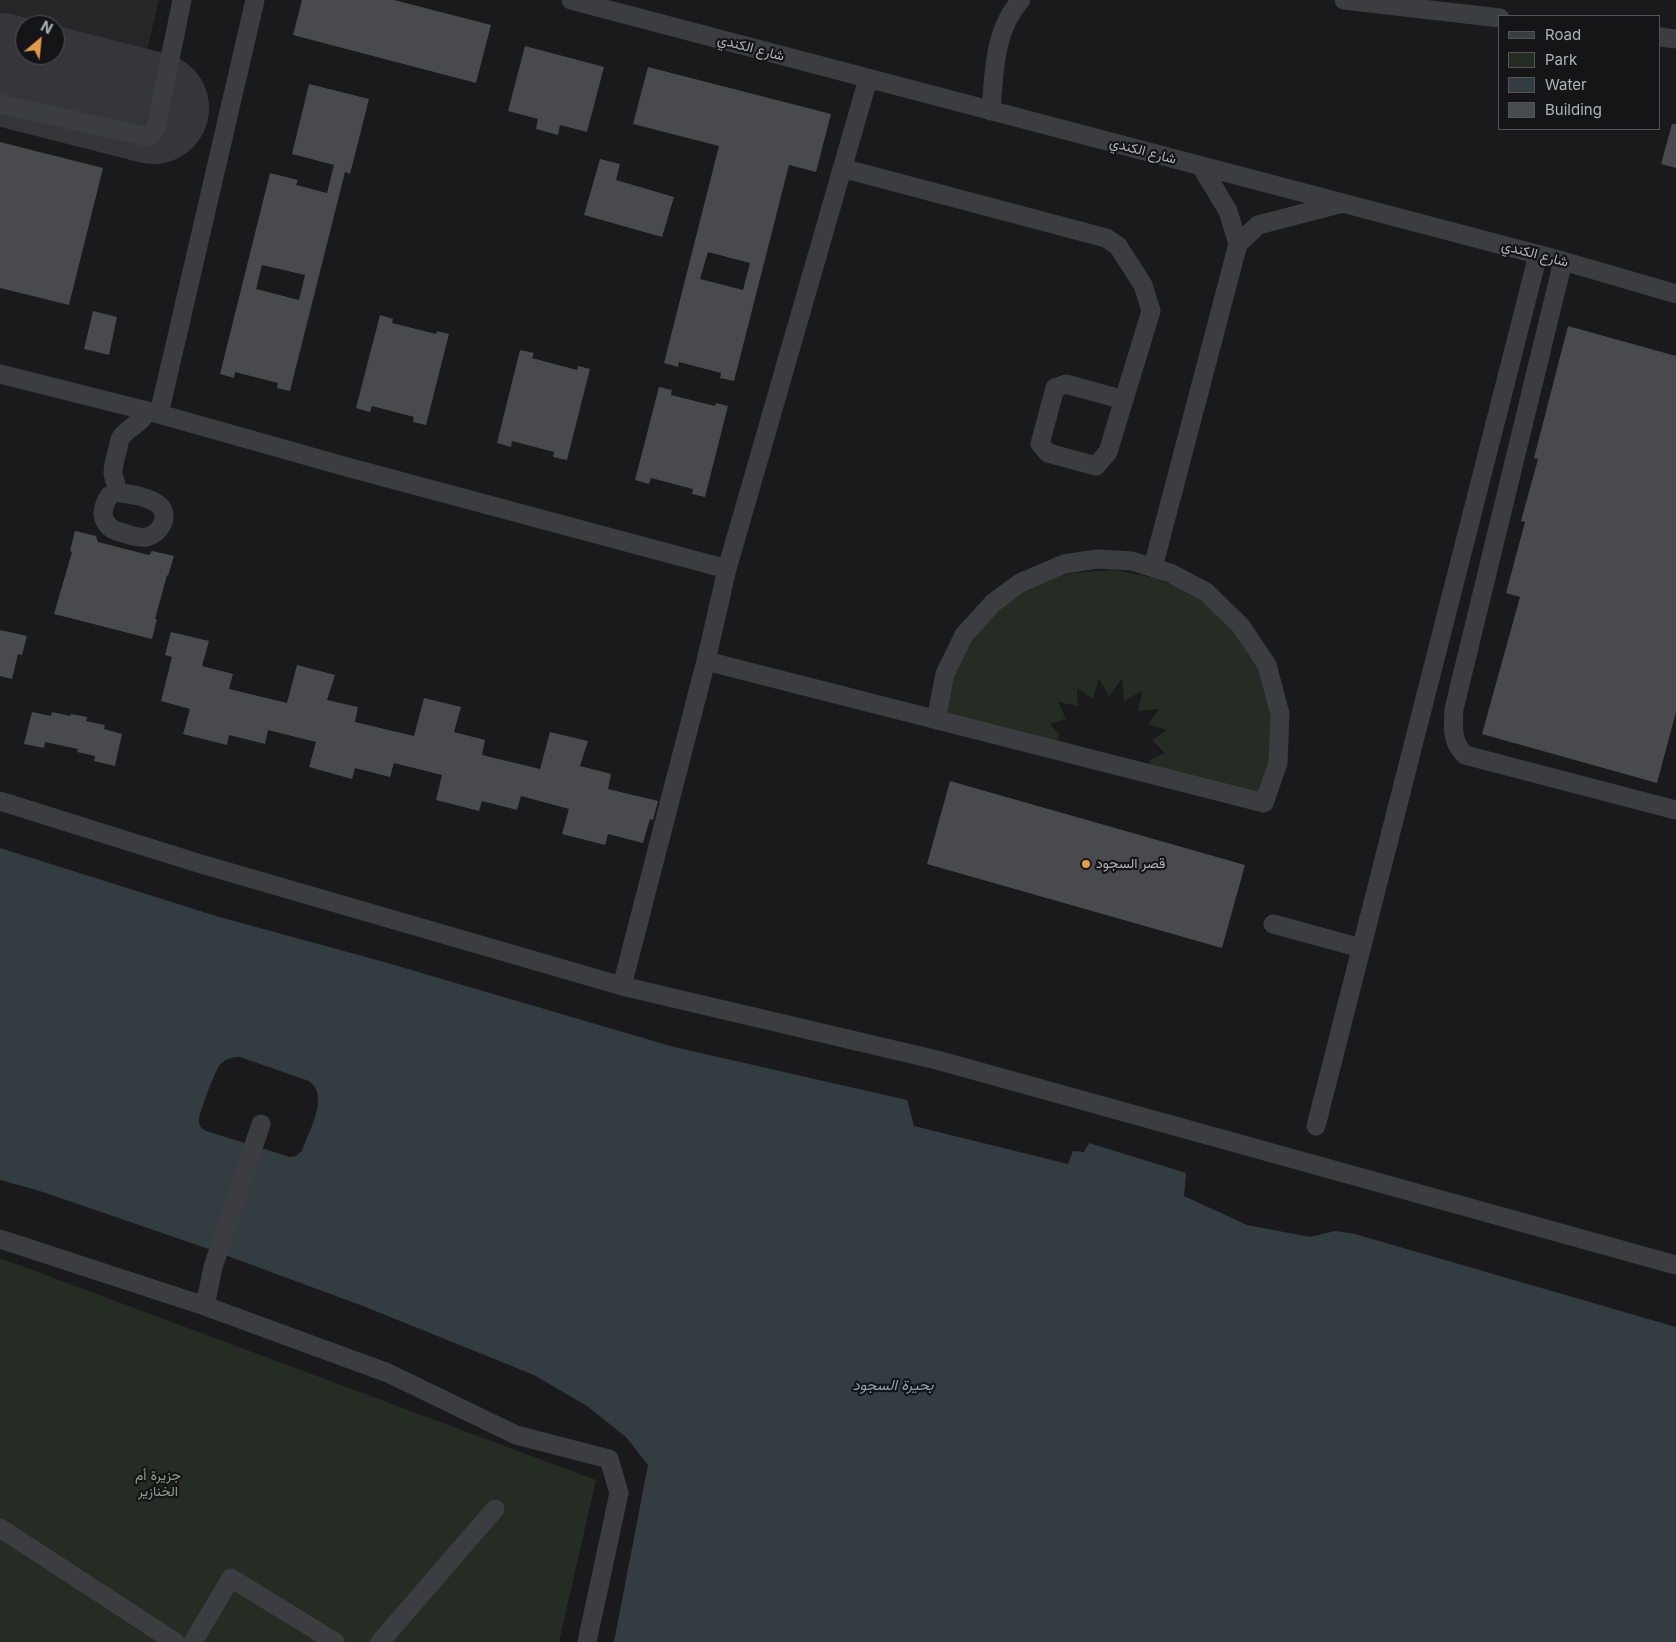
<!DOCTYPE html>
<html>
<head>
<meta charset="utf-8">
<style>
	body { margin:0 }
	#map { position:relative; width:1676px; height:1642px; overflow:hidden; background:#1a1a1c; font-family:Inter,sans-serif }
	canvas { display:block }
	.legend { position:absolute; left:1498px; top:15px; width:162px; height:115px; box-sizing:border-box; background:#151517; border:1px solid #525458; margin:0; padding:6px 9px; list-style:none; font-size:15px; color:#aeb3ba }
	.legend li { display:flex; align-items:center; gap:10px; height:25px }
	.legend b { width:25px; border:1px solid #525458 }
	.north { position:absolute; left:15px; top:15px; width:50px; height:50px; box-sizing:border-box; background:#151517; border:1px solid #525458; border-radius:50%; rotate:28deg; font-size:14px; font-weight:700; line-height:20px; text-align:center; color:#aeb3ba }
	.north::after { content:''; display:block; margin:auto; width:18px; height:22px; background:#e19b4d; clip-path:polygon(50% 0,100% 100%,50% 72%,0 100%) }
</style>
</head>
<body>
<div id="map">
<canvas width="1676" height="1642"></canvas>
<ul class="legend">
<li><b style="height:6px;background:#3b3d41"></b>Road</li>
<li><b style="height:14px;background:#242c24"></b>Park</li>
<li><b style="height:14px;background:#333d41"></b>Water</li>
<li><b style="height:14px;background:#494a4e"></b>Building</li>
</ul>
<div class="north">N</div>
</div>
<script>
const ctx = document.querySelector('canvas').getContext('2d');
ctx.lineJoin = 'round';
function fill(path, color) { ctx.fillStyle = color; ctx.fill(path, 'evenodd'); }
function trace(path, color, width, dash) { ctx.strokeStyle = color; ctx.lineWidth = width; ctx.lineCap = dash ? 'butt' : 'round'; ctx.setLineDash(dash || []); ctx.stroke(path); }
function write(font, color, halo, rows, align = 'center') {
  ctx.font = font + ' Inter,Vazirmatn,sans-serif'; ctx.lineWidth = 4.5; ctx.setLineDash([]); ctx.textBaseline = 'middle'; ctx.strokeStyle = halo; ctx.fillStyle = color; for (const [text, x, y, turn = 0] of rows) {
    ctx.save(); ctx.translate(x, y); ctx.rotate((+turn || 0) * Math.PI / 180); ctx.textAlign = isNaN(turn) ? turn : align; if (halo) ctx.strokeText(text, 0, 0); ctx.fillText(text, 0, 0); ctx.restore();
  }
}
fill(new Path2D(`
	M0,0H159L141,75L55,53V25H25V46L0,39Z`), '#262629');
fill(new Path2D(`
	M1114,570L1156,578L1196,596L1230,622L1257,656L1271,697L1269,767L1258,796L1151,767L1149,760L1165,753L1152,740L1167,730L1148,724L1159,709L1138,711L1142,691L1124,701L1122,678L1109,697L1099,678L1093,699L1077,688L1078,706L1058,702L1066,719L1050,724L1060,735L1055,742L947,713L949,689L968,645L992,608L1029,585L1071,573Z
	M0,1258L596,1480L559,1642H0Z`), '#242c24');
fill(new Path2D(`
	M0,848L216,916L384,962L674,1047L907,1100L914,1126L1068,1164L1073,1151L1084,1152L1089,1143L1186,1173L1184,1196L1247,1225L1310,1237L1335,1231L1355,1234L1676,1327V1642H614L648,1465L626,1437L587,1406L534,1375L363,1306L206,1248L37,1190L0,1180ZM240,1057L309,1081C330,1095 309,1131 302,1151L296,1156L290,1157L206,1131C202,1128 199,1127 199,1122C198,1114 214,1074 219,1066C224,1059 232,1057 240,1057Z`), '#333d41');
trace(new Path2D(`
	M0,69L153,108`), '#36363a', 112);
fill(new Path2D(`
	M302,0H394L491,25L476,83L293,35Z
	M525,46L604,67L587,132L560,125L558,135L536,129L538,119L508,111Z
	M648,67L831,114L816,172L789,165L734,381L720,378L721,373L679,362L678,367L664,363L719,146L633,124ZM708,252L750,263L743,290L700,279Z
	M309,84L369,99L350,174L345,172L290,391L277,388L278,383L235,372L234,378L220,374L270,173L298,180L296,185L327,193L334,165L292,154ZM262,265L305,275L299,300L256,289Z
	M1672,124H1676V168L1661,164Z
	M0,142L103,168L69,305L0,288Z
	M600,159L620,164L616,180L674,197L662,237L584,215Z
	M93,311L117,317L109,355L84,349Z
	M380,315L393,319L392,323L436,334L437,331L449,334L426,425L413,422L414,417L372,406L370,412L356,408Z
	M1568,326L1676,356V712L1657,783L1482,734L1520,597L1506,593L1525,522L1521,521L1538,459L1534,458Z
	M520,350L534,353L532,358L577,370L578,366L590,369L567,460L553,457L554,452L512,441L511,447L497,443Z
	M659,387L672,390L671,395L715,406L716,403L728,406L705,497L692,494L693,489L651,478L649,484L635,480Z
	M75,531L96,536L98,542L149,555L152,551L174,556L168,576L167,575L155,619H157L152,639L54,614L72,552L70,551Z
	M0,630L27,636L22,655L18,654L12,679L0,676Z
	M171,632L209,641L202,666L233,674L229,689L287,703L297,665L335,675L327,700L358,707L355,722L414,736L424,698L461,707L454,732L485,740L482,755L540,769L550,732L588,741L580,766L611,774L608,789L658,801L653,820L650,819L643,843L608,834L605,845L562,834L569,809L521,796L517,810L482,801L479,811L436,800L442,775L394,763L390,777L355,768L352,779L309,767L316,742L268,730L265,744L229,735L227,745L183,734L190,709L161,701L172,657L165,655Z
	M32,712L51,716L52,712L70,716L71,714L87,717L86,721L105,725L104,729L122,734L115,766L94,761L95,756L77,752L78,749L45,742L44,748L24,744Z
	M950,781L1245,865L1222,948L927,864Z`), '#494a4e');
trace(new Path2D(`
	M571,0L1563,261L1676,294
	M1344,0L1500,18
	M1660,37L1676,39
	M0,104L144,136C151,136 154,133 156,127L182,0
	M991,111C994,73 994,29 1021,0
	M842,168L1106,238L1118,246L1143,285L1151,311L1108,452L1096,466L1048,453L1040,444L1055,388L1066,384L1124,400
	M1238,244L1258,225L1339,204
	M1563,261L1454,709C1453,727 1451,741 1465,755L1676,810
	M0,374L159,414L347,467L727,569
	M159,414L255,0
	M115,492C129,494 148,496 159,505C171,517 160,533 147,537C138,539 128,534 120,532C111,530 104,524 103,514C103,508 106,500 109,496C110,495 115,493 115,492C119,486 113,479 113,473C113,462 118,450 120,439C127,427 142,424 147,411
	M1153,567L1238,244L1228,211L1201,166
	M706,661L1264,803L1278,763L1280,714L1267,665L1241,626L1206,592L1170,573L1132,561L1097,559L1064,564L1020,583L993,603L964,635L945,674L936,720
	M0,801L201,864L622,986L937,1060L1676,1265
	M1273,924L1361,948
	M622,986L706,661L727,569L868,79
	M1316,1126L1538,255
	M0,1239L205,1306L388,1373L516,1435L609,1459L619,1493L587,1642
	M205,1306L213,1267L261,1124
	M0,1528L175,1642
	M193,1642L231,1578L335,1642
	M380,1642L495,1509`), '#3b3d41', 19);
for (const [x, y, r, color] of [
	[1086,864,5,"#e19b4d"]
]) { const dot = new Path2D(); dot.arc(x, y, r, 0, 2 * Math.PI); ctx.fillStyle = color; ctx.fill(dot); trace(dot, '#151517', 2); }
write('14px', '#aeb3ba', '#151517', [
	["شارع الكندي",751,48,15],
	["شارع الكندي",1143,151,15],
	["شارع الكندي",1535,254,15]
]);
write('14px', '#aeb3ba', '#151517', [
	["قصر السجود",1096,864]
], 'left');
write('14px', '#89a387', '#151517', [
	["جزيرة أم",158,1476],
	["الخنازير",158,1492]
]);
write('italic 15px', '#89a4b1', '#151517', [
	["بحيرة السجود",893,1385]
]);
</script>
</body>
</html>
